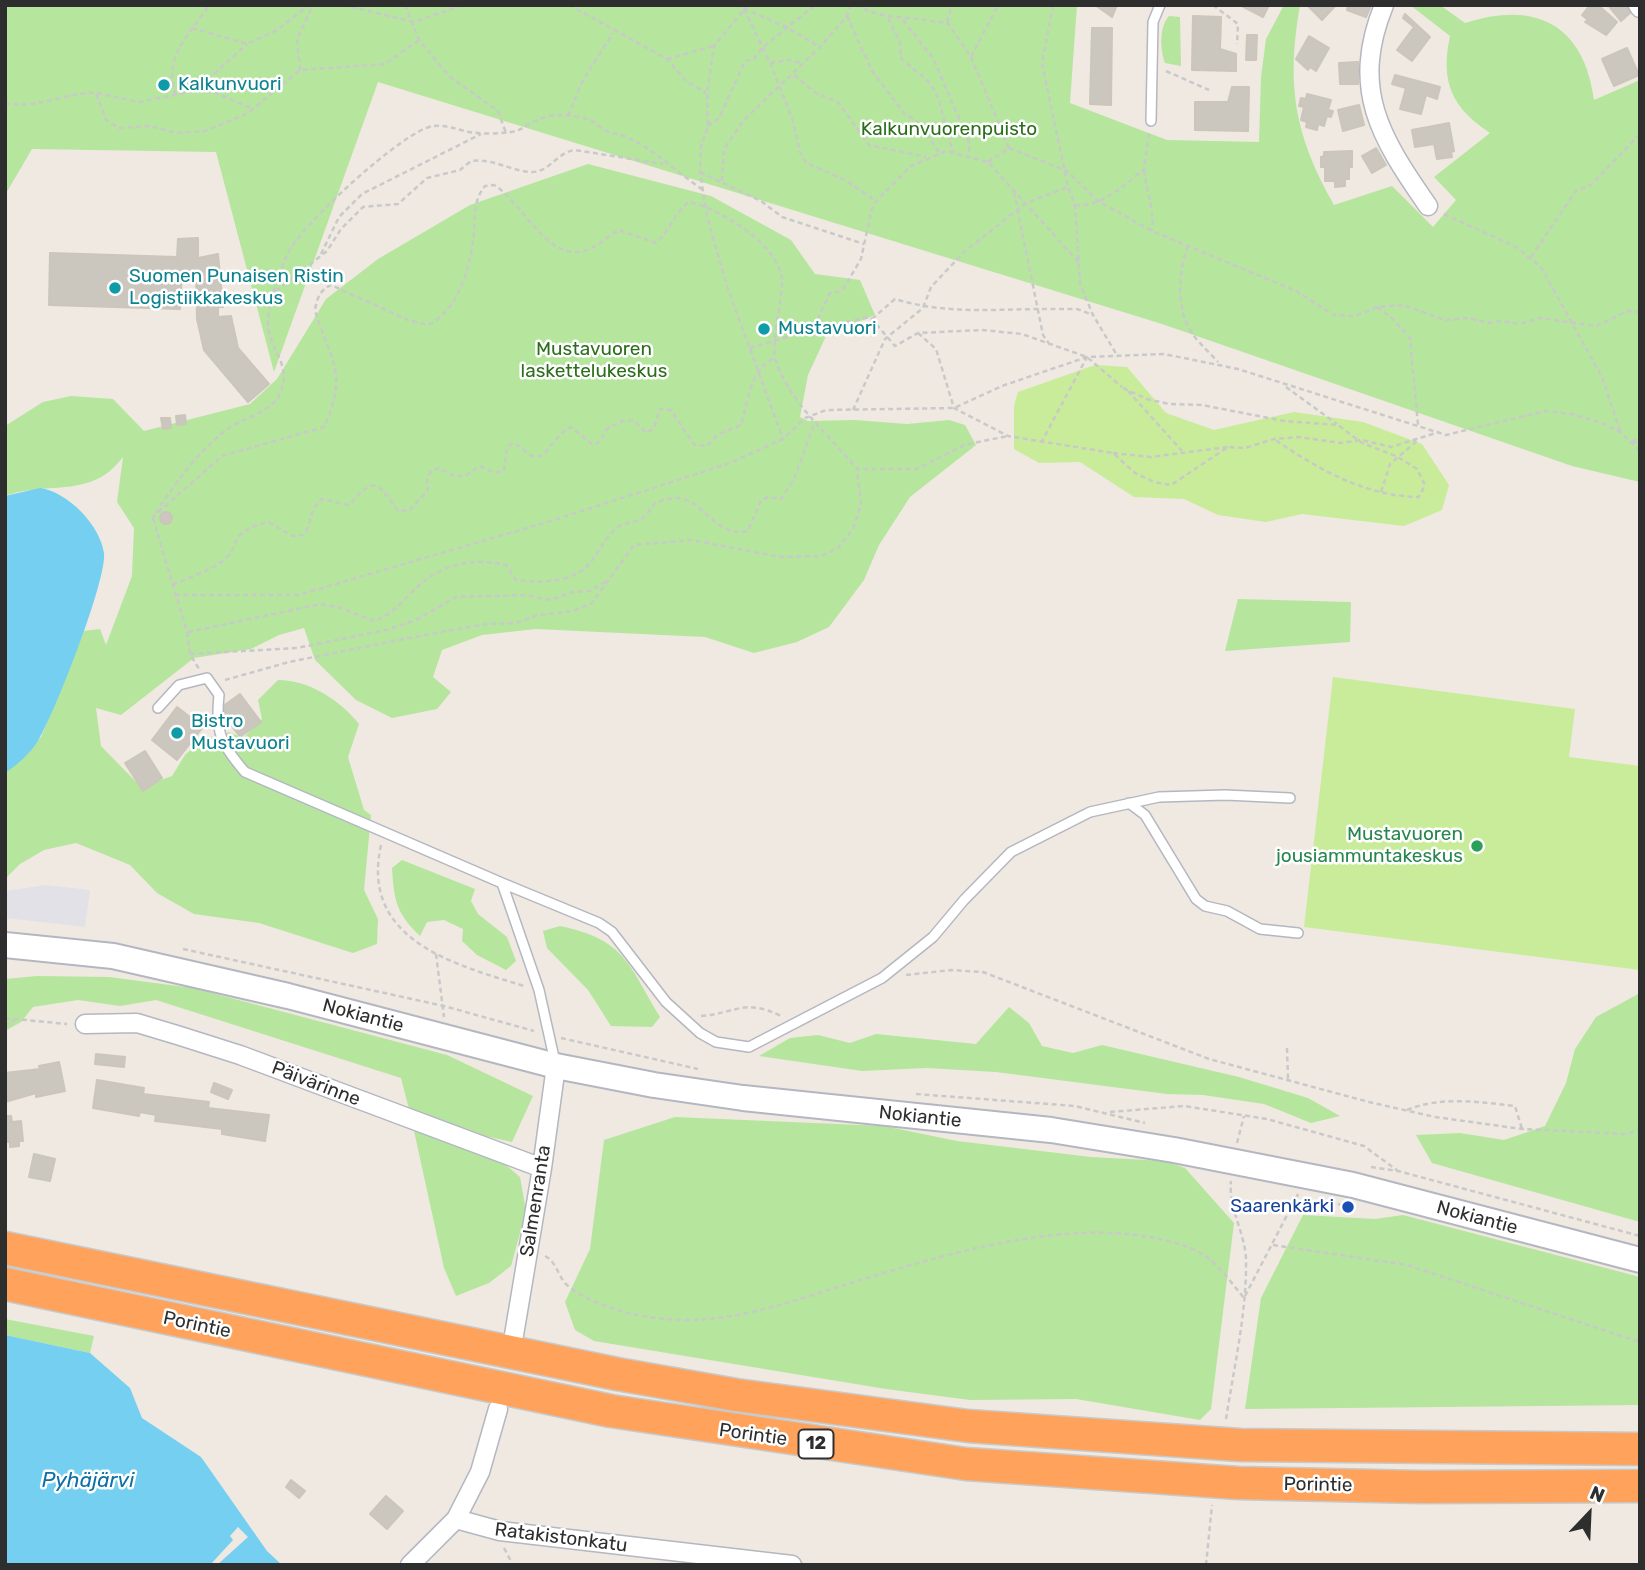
<!DOCTYPE html>
<html>
<head>
<meta charset="utf-8">
<style>
	body { margin:0 }
	#map { position:relative; width:1645px; height:1570px; overflow:hidden; background:#efe9e1; font-family:Rubik,sans-serif }
	canvas { display:block }
	.frame { position:absolute; inset:0; border:7px solid #2e2e2e; pointer-events:none }
	.north { position:absolute; left:1554px; top:1479px; width:70px; height:70px; -webkit-text-stroke:5px #fff; paint-order:stroke; rotate:23deg; font-size:19px; font-weight:700; line-height:28px; text-align:center; color:#2e2e2e }
	.north::after { content:''; display:block; margin:auto; width:24px; height:32px; background:#2e2e2e; clip-path:polygon(50% 0,100% 100%,50% 72%,0 100%) }
</style>
</head>
<body>
<div id="map">
<canvas width="1645" height="1570"></canvas>
<div class="frame"></div>
<div class="north">N</div>
</div>
<script>
const ctx = document.querySelector('canvas').getContext('2d');
ctx.lineJoin = 'round';
function fill(path, color) { ctx.fillStyle = color; ctx.fill(path, 'evenodd'); }
function trace(path, color, width, dash) { ctx.strokeStyle = color; ctx.lineWidth = width; ctx.lineCap = dash ? 'butt' : 'round'; ctx.setLineDash(dash || []); ctx.stroke(path); }
function write(font, color, halo, rows, align = 'center') {
  ctx.font = font + ' Rubik,sans-serif'; ctx.lineWidth = 5; ctx.setLineDash([]); ctx.textBaseline = 'middle'; ctx.strokeStyle = halo; ctx.fillStyle = color; for (const [text, x, y, turn = 0] of rows) {
    ctx.save(); ctx.translate(x, y); ctx.rotate((+turn || 0) * Math.PI / 180); ctx.textAlign = isNaN(turn) ? turn : align; if (halo) ctx.strokeText(text, 0, 0); ctx.fillText(text, 0, 0); ctx.restore();
  }
}
fill(new Path2D(`
	M46,885L90,890L85,927L5,918V891Z`), '#e3e1e8');
fill(new Path2D(`
	M5,5H1077L1070,103L1167,140L1259,142L1261,77L1266,39L1284,5H1300C1286,84 1294,135 1334,205L1392,186L1433,227L1456,200L1434,177L1490,133C1452,108 1440,82 1450,36L1410,5H1440L1465,23C1535,0 1584,24 1594,100L1640,80V482L1572,466L1162,324L378,82L274,372L216,152L32,149L5,195Z
	M1169,16L1180,17L1181,66L1165,63C1160,49 1159,27 1169,16Z
	M588,164L711,196L791,240L815,274L860,280L875,315L826,336L808,375L800,417L808,421L855,420L907,424L949,420L965,425L976,445L910,497L879,545L864,580L829,627L797,642L754,653L705,637L536,629L482,635L442,650L433,677L451,692L437,709L392,718L356,700L315,660L304,628L279,635L251,649L194,658L121,715L96,708L101,746L141,787L172,776L185,755L206,736L217,738L229,732L243,738L262,719L258,700L278,680C309,680 340,700 359,724L348,757L364,810L371,815L364,890L378,919L377,944L353,953L259,923L194,914L157,893L130,865L76,843L44,850L20,864L5,879V773L41,737L84,631L100,629L106,645L132,576L134,528L117,502L123,457C91,500 49,480 5,496V426L43,402L71,396L113,399L144,431L250,404L277,379L326,299L378,259L470,205Z
	M1238,599L1351,602L1350,642L1225,651Z
	M402,860L475,889L471,901L478,914L507,937L516,961L506,970L477,955L462,941L463,929L444,920L427,922L420,936C396,913 394,900 392,868Z
	M560,926C626,940 628,964 660,1017L652,1027L611,1026L588,990L547,948L543,931Z
	M37,976L109,977L193,988L447,1055L533,1096L512,1142L480,1135L409,1109L401,1078L156,1000L120,1006L78,1000L33,1007L21,1022L5,1031V979Z
	M1640,993V1222L1432,1163L1416,1135L1460,1133L1504,1140L1545,1126L1566,1083L1575,1049L1596,1017Z
	M1009,1007L1029,1023L1042,1046L1073,1053L1102,1045L1239,1077L1308,1098L1340,1116L1311,1123L1264,1104L1203,1095L1167,1094L996,1072L926,1068L862,1071L759,1056L790,1038L818,1035L850,1043L876,1034L976,1044Z
	M675,1117L884,1126L957,1141L1091,1157L1165,1161L1185,1168L1234,1223L1211,1409L1200,1420L1076,1399L970,1400L886,1389L594,1341L575,1330L565,1302L590,1249L604,1140Z
	M414,1131L495,1156L520,1177L526,1211L511,1266L489,1283L456,1296L444,1268Z
	M1303,1215L1375,1219L1403,1215L1640,1277V1405L1245,1409L1261,1298Z
	M5,1319L94,1336L90,1353L5,1335Z`), '#b6e59e');
fill(new Path2D(`
	M1095,365L1127,367L1166,413L1214,430L1294,412L1363,422L1422,444L1449,485L1442,510L1404,526L1302,514L1266,522L1218,515L1184,499L1134,497L1080,462L1039,463L1014,449V406L1018,392Z
	M1333,677L1575,709L1569,757L1640,766V970L1304,927Z`), '#c9ec9a');
fill(new Path2D(`
	M40,488C68,492 100,525 104,553C107,580 55,712 39,739C32,752 17,765 5,773V496Z
	M5,1335L90,1353L130,1388L142,1418L201,1457L267,1551L282,1565H5Z`), '#75cff0');
fill(new Path2D(`
	M238,1527L248,1537L217,1565H210L233,1540L230,1536Z`), '#efe9e1');
const building = new Path2D(`
	M1095,5H1117L1112,17Z
	M1240,5H1269L1263,17Z
	M1307,5H1336L1322,20Z
	M1348,5H1371L1366,17L1347,10Z
	M1590,5H1598L1617,22L1606,35L1585,22L1588,20L1582,15Z
	M1608,5H1625L1631,12L1621,21Z
	M1405,14L1430,37L1412,61L1397,50L1414,27L1403,18Z
	M1193,16L1221,17L1220,49L1236,54V71L1192,70Z
	M1092,28H1112L1111,105L1090,104Z
	M1247,35H1257L1256,60H1246Z
	M1309,36L1329,48L1316,71L1310,67L1308,70L1296,59Z
	M1627,48L1639,75L1614,86L1602,59Z
	M1358,62V84H1340L1339,63Z
	M1395,75L1440,87L1437,99L1426,95L1421,114L1400,109L1406,88L1392,84Z
	M1232,87H1249L1248,131L1195,130V102H1228Z
	M1307,94L1331,100L1328,110L1333,111L1331,117L1327,116L1324,126L1318,124L1317,130L1306,127L1307,122L1301,120L1304,107L1299,106L1301,98L1306,99Z
	M1359,105L1364,125L1343,131L1338,110Z
	M1449,123L1454,151L1451,152L1452,157L1437,159L1434,144L1415,147L1412,130Z
	M1376,148L1386,165L1372,173L1362,156Z
	M1352,151V167H1349V179H1345V186L1335,187V181H1325V167H1321V157L1324,156V152Z
	M198,238V258L218,254L223,307H218V317L231,316L238,348L269,384L248,402L204,350L197,319L196,270L182,271L177,257L178,239Z
	M50,253L177,257L182,271L180,309L49,305Z
	M185,415L186,424L177,425L176,416Z
	M161,418H170L171,428L163,429Z
	M160 518a6 6 0 1 1 12 0a6 6 0 1 1-12 0Z
	M240,694L261,722L240,737L219,709Z
	M177,707L203,727L177,760L152,740Z
	M145,751L162,778L143,791L125,763Z
	M96,1054L125,1057L124,1067L95,1064Z
	M59,1062L65,1091L36,1097V1093L5,1102V1073L40,1069L39,1066Z
	M97,1080L144,1088L143,1094L209,1102L208,1108L269,1115L265,1141L222,1134V1129L155,1121L156,1115L140,1112L139,1116L93,1108Z
	M214,1083L232,1090L228,1099L211,1092Z
	M5,1116H11L12,1122L21,1121L23,1141H19V1146L10,1147V1142H5Z
	M34,1154L55,1159L50,1181L29,1177Z
	M291,1480L305,1491L299,1498L286,1487Z
	M386,1496L403,1511L387,1529L370,1514Z`);
fill(building, '#cbc7bf');
trace(building, '#cbc5ba', 2);
const service = new Path2D(`
	M1151,121L1153,22L1160,5
	M158,708L179,685L207,678L219,695C215,733 221,744 245,772L502,883L539,990L555,1062
	M1129,803L1145,815L1196,899L1205,906L1227,911L1260,929L1298,933
	M502,883L599,923L612,932L666,1002L700,1033L716,1042L749,1047L882,978L933,937L964,900L1011,852L1090,812L1159,797L1225,795L1290,798`);
const minor = new Path2D(`
	M1384,5C1350,89 1380,137 1428,206
	M1638,5L1640,8
	M85,1024L137,1023L177,1035L240,1055L542,1168
	M514,1335L542,1168L556,1066
	M456,1519L500,1531L792,1565
	M410,1565L456,1519L480,1472L498,1409`);
const secondary = new Path2D(`
	M5,945L113,956L288,996L556,1066L654,1085L743,1098L1051,1130L1174,1150L1353,1185L1640,1260`);
const motorway = new Path2D(`
	M5,1248L617,1374L736,1395L968,1426L1240,1445L1640,1449
	M5,1284L611,1411L966,1464L1238,1483L1422,1487L1640,1486`);
trace(service, '#b4b7c1', 12);
trace(minor, '#b4b7c1', 21);
trace(secondary, '#b4b7c1', 28);
trace(motorway, '#c9c9c9', 35);
trace(new Path2D(`
	M343,5L414,22L463,5
	M405,5L419,40L449,76L498,111L506,133
	M569,5L667,59L686,81L706,93
	M736,5L786,27L820,47
	M748,5L714,46L707,94L708,126L701,147L700,172L707,217L728,289L783,439
	M856,5C878,17 895,17 919,19C929,20 935,23 947,22
	M1053,5L1042,63L1068,187L1075,205L1080,284L1093,315L1118,357
	M1213,5L1238,24L1237,44
	M744,9L770,63L792,118L800,152L806,163L845,180L876,201
	M847,16L872,71L904,113L918,122L939,152
	M888,18L901,45L900,57C911,69 925,75 933,88C942,100 945,133 954,152
	M903,20L933,58L969,142V157
	M947,22L971,57L1009,148L988,162
	M947,22L952,5
	M192,28L247,44L277,30L309,5
	M971,57L998,5
	M667,59L714,46
	M770,63L790,60L801,63
	M300,70L297,39L313,5
	M1166,71L1209,90
	M794,75L816,93L838,102L869,145L926,157
	M195,91L247,44
	M97,93L139,102L195,91L216,93L253,109
	M176,95C162,56 190,35 209,5
	M5,103C36,110 65,92 96,93L106,120L119,128L150,126L177,133L205,131L248,113L300,70L385,64L419,40
	M568,116L583,80L613,33
	M708,126L719,118L745,61L754,59L763,47L815,5
	M1009,148L1067,171L1098,201L1152,231L1296,291L1334,315L1355,316L1377,307L1403,305L1445,320L1468,318L1488,323L1501,321L1520,324L1540,318L1596,326L1628,311L1640,312
	M1144,170C1147,196 1154,203 1152,231
	M700,172L761,201L782,217L864,244
	M722,181L724,149L743,121L820,47L847,16L851,5
	M1014,192L1043,335L1050,345
	M1075,205C1100,208 1125,185 1144,169L1149,131
	M1444,214L1516,247L1541,267L1602,377L1620,431
	M1188,246C1179,270 1176,304 1189,328C1196,341 1209,352 1218,362
	M321,254L339,217L362,194L481,134
	M1531,257L1576,191L1591,185L1640,134
	M276,291L327,251L341,229L363,207L398,204L427,178L460,170L471,161C494,158 510,171 531,172C549,173 557,152 575,150L663,164
	M1377,307L1393,319L1410,338L1418,425
	M872,319L895,299C950,316 1004,308 1061,309H1077L1093,315
	M813,329L870,317L895,346L918,333L982,330L1022,334L1087,357L1122,387
	M918,333L936,349L954,408L1008,436L1113,453L1135,473L1154,482L1171,485L1228,447L1245,448L1274,439L1299,437L1341,443L1362,440L1391,447L1439,432
	M750,348L813,329L830,293L842,291L861,259L872,208L876,201L911,166L946,151L988,162L1080,264
	M1286,387L1337,424
	M1123,388L1147,399L1169,404L1202,405L1284,421L1338,425L1362,443L1396,456L1417,469L1425,485L1419,497C1364,496 1318,469 1274,439
	M1128,391L1182,451
	M853,410L885,339L923,308L931,287L964,252L1026,203L1068,187
	M1632,442L1640,436
	M1632,442L1640,443
	M1041,443L1087,357
	M1113,453L1151,457L1228,447
	M1381,492L1390,464L1418,440
	M156,513C174,484 203,445 232,426C246,417 273,411 280,394C293,365 269,350 268,324C268,302 279,273 288,253C301,225 404,130 433,126C446,125 456,129 469,132C482,134 498,134 511,132C520,131 527,125 535,121C551,113 569,114 587,119C595,121 600,129 609,132C614,134 619,134 624,136C652,147 678,173 703,190
	M152,518L222,456L324,427C349,372 330,361 315,310C317,298 320,290 331,285L408,320L428,325C458,310 469,271 473,240C476,221 472,201 485,186L494,185C523,202 547,264 587,250C599,246 608,236 619,230L656,243C670,231 673,214 689,202C719,208 782,246 782,282C782,303 770,345 776,362C792,405 829,435 857,469H917L964,445L1008,436
	M153,518L187,632L190,654L199,669
	M173,585C188,578 206,572 220,563C245,545 223,533 269,522L292,536L303,535C314,523 308,509 322,499L349,505C375,475 377,482 398,511L410,510L428,490L427,479L432,470L439,468L456,477L467,475L479,466L496,473L504,470L507,447L513,443C520,446 526,453 532,456C546,462 554,434 571,427L593,445L599,442L608,428L625,420L634,421L646,433L654,428L660,409L671,410C680,423 685,433 695,445L707,446L719,434L741,425C747,404 751,367 775,358
	M175,595H298L551,521L730,463L783,439L805,418L826,410L954,408L1002,386L1087,357L1164,354L1238,369L1446,435L1545,411L1571,414L1602,423L1620,432L1640,451
	M188,632L321,604L341,608L374,621C391,615 399,605 412,592C439,565 469,557 506,565L516,580C537,583 566,583 584,569C597,558 604,537 618,527C626,522 636,523 643,518C649,513 651,505 658,502C702,483 707,539 748,531L761,500L768,497L781,499L794,479L814,424
	M190,654L297,648L386,630L416,620L456,597L525,595L551,600L572,592L590,591L606,581
	M225,680L289,662L404,639L485,624L516,623L539,615L573,611L592,603L634,545L692,540L780,557L821,556L838,548L853,529L861,505L857,470
	M381,845C360,940 453,964 524,986
	M183,949L444,1006L534,1031
	M436,954L444,1017
	M906,975L951,970L983,972L1209,1059L1369,1102L1435,1117L1522,1129L1627,1134L1640,1129
	M701,1016C737,1013 744,998 781,1016
	M5,1018L67,1024
	M5,1026L14,1020
	M561,1038L698,1069
	M1287,1048L1288,1079
	M916,1094L1075,1106L1145,1123
	M1407,1110C1440,1096 1480,1102 1515,1106L1522,1129
	M1110,1112L1184,1106L1267,1119L1364,1146L1398,1171
	M1237,1143L1244,1116
	M1371,1167L1398,1171L1640,1236
	M1338,1204L1355,1209
	M1273,1245L1407,1265L1640,1342
	M545,1256C557,1262 558,1277 567,1285C592,1306 635,1317 667,1319C721,1324 771,1308 822,1292C919,1262 1054,1217 1154,1238C1174,1242 1198,1248 1213,1262C1224,1272 1234,1286 1244,1298L1298,1194
	M1226,1419C1234,1367 1247,1312 1246,1259C1245,1233 1228,1207 1231,1181
	M504,1548L513,1565
	M1206,1565L1212,1505`), '#c9c9c9', 2.5, [5, 3.5]);
trace(service, '#fff', 9);
trace(minor, '#fff', 18);
trace(secondary, '#fff', 24);
trace(motorway, '#ffa35c', 32);
for (const [x, y, r, color] of [
	[164,85,7,"#0f9aa8"],
	[115,288,7,"#0f9aa8"],
	[764,329,7,"#0f9aa8"],
	[177,733,7,"#0f9aa8"],
	[1477,846,7,"#2e9e5b"],
	[1348,1207,7,"#1a4fb4"]
]) { const dot = new Path2D(); dot.arc(x, y, r, 0, 2 * Math.PI); ctx.fillStyle = color; ctx.fill(dot); trace(dot, '#fff', 2.5); }
for (const [x, y, w] of [
	[816,1444,35]
]) { const box = new Path2D(); box.roundRect(x - w / 2, y - 14.5, w, 29, 5); ctx.fillStyle = '#fff'; ctx.fill(box); trace(box, '#2e2e2e', 2); }
write('bold 18px', '#2e2e2e', null, [
	["12",816,1444]
]);
write('19px', '#0d838f', '#fff', [
	["Kalkunvuori",178,85],
	["Suomen Punaisen Ristin",129,277],
	["Logistiikkakeskus",129,299],
	["Mustavuori",778,329],
	["Bistro",191,722],
	["Mustavuori",191,744]
], 'left');
write('19px', '#2c6e1b', '#fff', [
	["Kalkunvuorenpuisto",949,130],
	["Mustavuoren",594,350],
	["laskettelukeskus",594,372]
]);
write('19px', '#27864d', '#fff', [
	["Mustavuoren",1463,835],
	["jousiammuntakeskus",1463,857]
], 'right');
write('19px', '#2e2e2e', '#fff', [
	["Nokiantie",363,1016,15],
	["Päivärinne",316,1084,21],
	["Nokiantie",920,1117,6],
	["Salmenranta",536,1201,-81],
	["Nokiantie",1477,1218,15],
	["Porintie",197,1325,12],
	["Porintie",753,1435,8],
	["Porintie",1318,1485,1],
	["Ratakistonkatu",561,1538,7]
]);
write('19px', '#164399', '#fff', [
	["Saarenkärki",1334,1207]
], 'right');
write('italic 21px', '#0d6fa3', '#fff', [
	["Pyhäjärvi",88,1481]
]);
</script>
</body>
</html>
